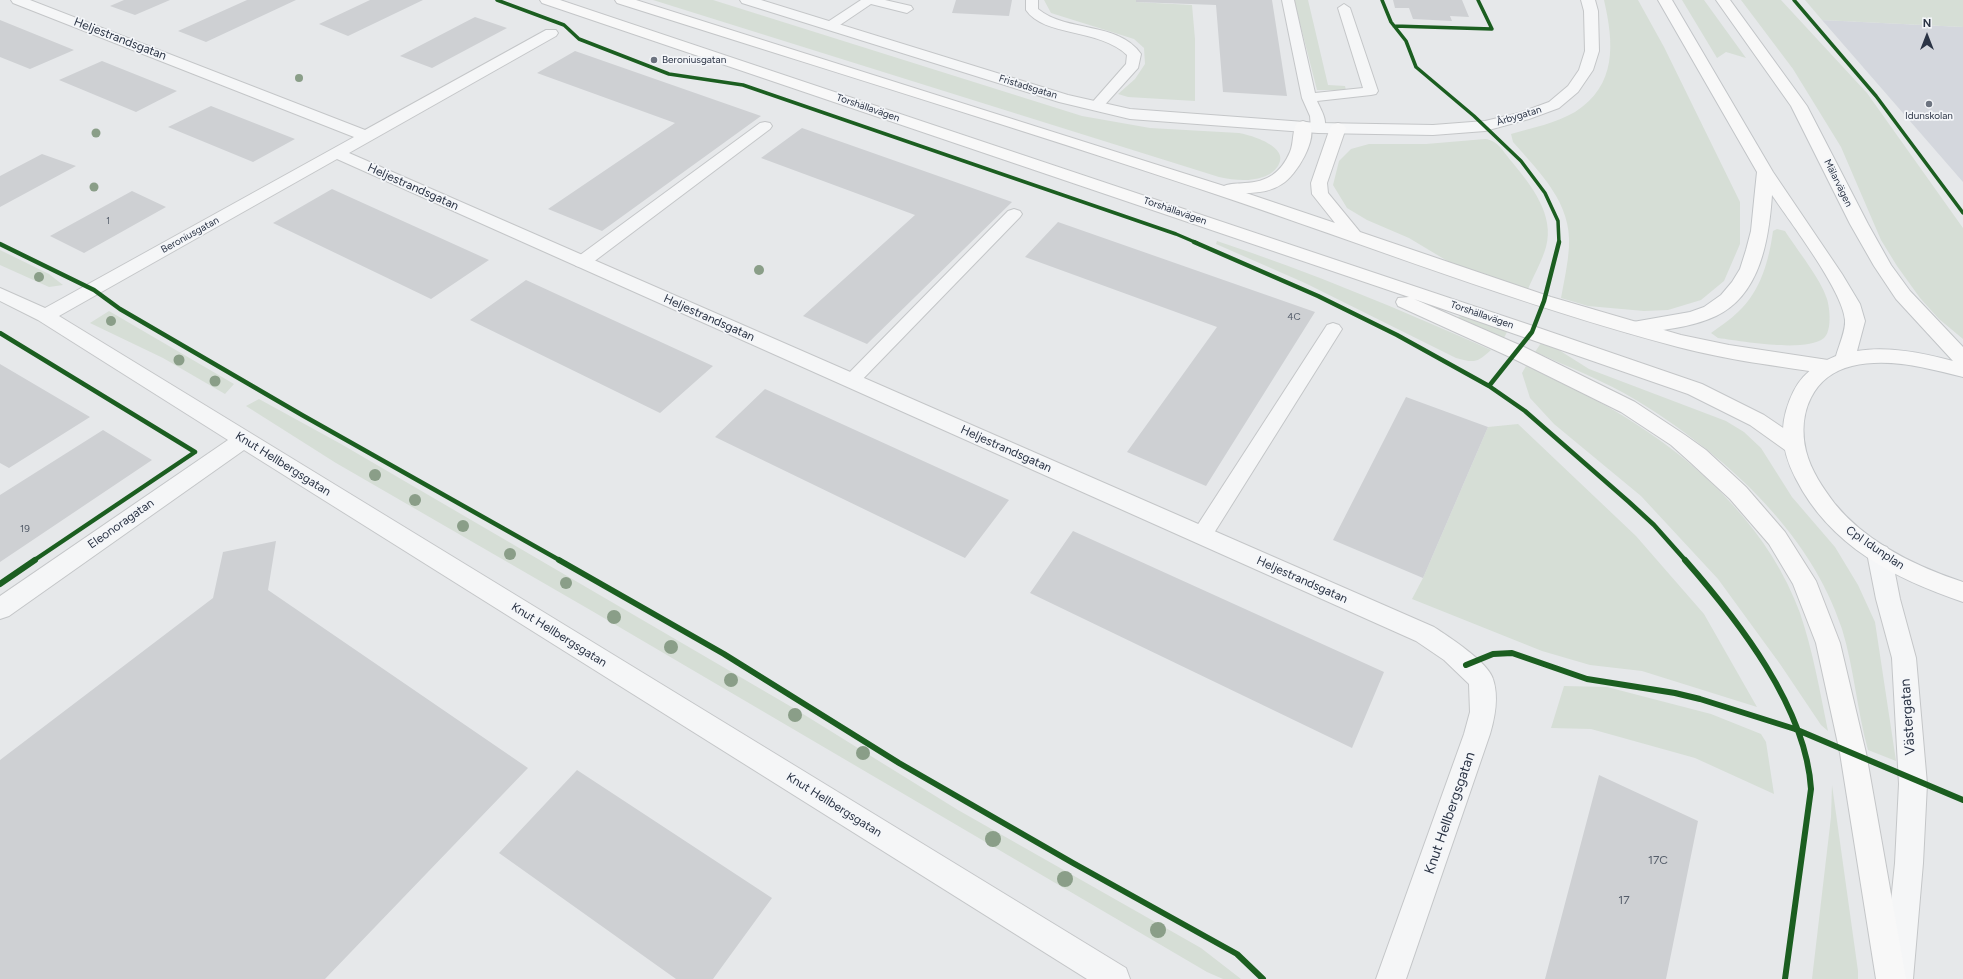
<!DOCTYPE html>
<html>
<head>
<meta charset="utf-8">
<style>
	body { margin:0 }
	#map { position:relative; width:1963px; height:979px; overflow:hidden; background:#e6e8ea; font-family:Figtree,sans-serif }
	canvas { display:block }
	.north { position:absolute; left:1907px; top:16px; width:40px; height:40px; -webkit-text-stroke:3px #f4f6f9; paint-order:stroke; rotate:0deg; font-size:11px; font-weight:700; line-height:16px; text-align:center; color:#2b3445 }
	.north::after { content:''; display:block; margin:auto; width:14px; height:18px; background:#2b3445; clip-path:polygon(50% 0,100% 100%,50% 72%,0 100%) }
</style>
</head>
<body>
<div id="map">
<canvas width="1963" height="979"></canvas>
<div class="north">N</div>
</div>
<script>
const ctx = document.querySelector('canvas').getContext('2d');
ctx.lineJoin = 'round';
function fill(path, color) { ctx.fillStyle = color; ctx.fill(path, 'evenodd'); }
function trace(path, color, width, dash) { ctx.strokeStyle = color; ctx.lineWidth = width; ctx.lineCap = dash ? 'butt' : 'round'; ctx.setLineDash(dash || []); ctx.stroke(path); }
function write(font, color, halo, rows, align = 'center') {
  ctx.font = font + ' Figtree,sans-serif'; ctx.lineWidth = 3.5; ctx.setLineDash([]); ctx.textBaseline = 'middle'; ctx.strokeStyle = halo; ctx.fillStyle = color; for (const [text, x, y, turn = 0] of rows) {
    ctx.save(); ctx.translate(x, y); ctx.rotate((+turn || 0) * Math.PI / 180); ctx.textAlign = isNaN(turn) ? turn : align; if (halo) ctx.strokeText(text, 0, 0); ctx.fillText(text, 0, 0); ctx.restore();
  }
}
fill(new Path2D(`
	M1822,20L1963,27V182Z`), '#d4d7dd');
fill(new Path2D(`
	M653,0H713L1082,116L1150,128L1239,133C1251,135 1291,147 1278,166C1274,172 1269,175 1263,177C1248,182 1234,180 1219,177Z
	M1044,0H1136V2L1192,5L1195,39V101L1128,97L1118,94L1135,79L1145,64L1144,48L1134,39L1051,13Z
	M1294,0H1308L1328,85L1345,86L1346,90H1317Z
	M1604,0H1638L1664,47L1740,202V244L1724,281L1701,300L1668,310L1644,311L1588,306L1561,298C1564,281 1568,264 1569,247C1572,203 1540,173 1513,142L1511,134C1532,128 1556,123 1575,112C1617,85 1614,44 1604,0Z
	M1682,0H1704L1746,58L1726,52L1717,58Z
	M1741,0H1781L1867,93L1963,228V339L1939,319L1920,298L1897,266L1881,240L1841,147L1793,69Z
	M1805,0H1963V27L1822,20Z
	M1485,139C1498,140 1504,153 1512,162C1531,185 1555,215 1546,247C1542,261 1534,275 1528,289L1449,262L1409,238L1367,220L1347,208L1333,185L1339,161L1351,149L1369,144H1426Z
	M1777,229L1785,231C1797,250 1821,279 1827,299C1830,309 1832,331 1824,338C1805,353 1742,341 1718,338L1711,333C1720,326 1730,320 1738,312C1761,291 1769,260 1773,231Z
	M1217,241C1311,272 1401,310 1491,350C1477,363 1474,363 1456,358L1305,283L1216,244Z
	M0,250L49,274L63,285L49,287L0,265Z
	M109,311L234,384L225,394L163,358L90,323Z
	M1462,316L1507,328L1508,330L1504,338L1457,317Z
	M1543,340L1589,369L1726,421L1744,432L1761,448L1792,497L1835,547L1858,585L1875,622L1896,761L1868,750C1857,710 1854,668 1842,629C1811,531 1721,452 1636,400C1604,381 1569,367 1535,352Z
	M1526,366C1563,384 1602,401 1636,424C1706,469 1771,533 1800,613C1813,651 1820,692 1828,731L1821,725L1780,664L1718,579L1641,496L1554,424L1530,398L1522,373Z
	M259,399L341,444L795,709L958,810L1201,948L1241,979H1223L1207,972L592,611L336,463L246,406Z
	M1518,424L1636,536L1704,614L1757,707L1642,671L1590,665L1542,651L1412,599L1423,578L1488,427Z
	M1564,686L1607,687L1711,714L1761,734L1766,742L1774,794L1695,758L1591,729L1551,728Z
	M1832,785L1858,971V979H1812L1831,817Z`), '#d6ded6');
fill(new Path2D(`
	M124,0H170L135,15L110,6Z
	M247,0H296L206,42L178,31Z
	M370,0H423L348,36L319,24Z
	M956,0H1012L1009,16L952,13Z
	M1136,0H1272L1287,96L1223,92L1216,5L1136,2Z
	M1393,0H1462L1469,17L1450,16L1452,21L1413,19L1409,8H1395Z
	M475,17L507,28L432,68L400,56Z
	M0,20L74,50L30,69L0,57Z
	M575,51L761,116L602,231L548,209L675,123L537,73Z
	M102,61L177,91L136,112L59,80Z
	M211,106L295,139L253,162L168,127Z
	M802,128L1012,202L867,344L803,316L915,215L761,158Z
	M42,154L76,166L0,207V176Z
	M332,189L489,260L431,299L273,223Z
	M132,191L166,207L84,253L50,236Z
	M1058,222L1315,312L1206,486L1127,452L1217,327L1025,257Z
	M526,280L713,366L660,413L470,320Z
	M0,364L90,417L9,468L0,463Z
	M765,389L1009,500L965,558L715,437Z
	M1406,397L1488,427L1423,578L1333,540Z
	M103,430L152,460L0,562V495Z
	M1073,531L1384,672L1352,748L1030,593Z
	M276,541L268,590L528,768L325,979H0V760L213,598L223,552Z
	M577,770L772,898L713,979H676L499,853Z
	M1599,775L1698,821L1666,979H1545Z`), '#ced0d3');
const service = new Path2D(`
	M861,0H885L911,6L913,9L907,13L871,4L834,29H826L824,26L826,23Z
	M1026,0H1038V9C1067,33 1118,21 1141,54L1138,68L1101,109H1091L1089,106L1126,64L1127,55C1099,28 1044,37 1026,10Z
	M1282,0H1294L1315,93L1363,88L1338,8L1344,4L1350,8L1378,91L1376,94L1371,95L1317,101C1321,110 1329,122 1323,131H1313L1311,128L1310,116L1302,98Z
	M765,122L770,123L772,126L770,129L588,266L582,267L576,266L574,262L576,258L760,123Z
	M1014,209L1020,211L1022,214L1020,217L857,385L851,387L845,385L842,381L845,377L1008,211Z
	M1333,323L1339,325L1342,329L1209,541L1202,543L1195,541L1192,535L1195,529L1327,325Z`);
const minor = new Path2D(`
	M11,0H30L365,130L546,30H556L558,33L556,36L349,153L1434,627C1449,637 1488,662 1493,679C1499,697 1495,717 1490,734L1406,979H1376L1464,734L1470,712L1469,684L1444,660L1416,641L337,159L59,316L1126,968L1130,979H1087L244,450L9,616L0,619V596L228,440L38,320L0,301V288L45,308L354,137L13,3Z
	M740,0H761L1068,95L1130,109L1318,123L1433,125L1485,121L1519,113L1549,102L1568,86L1579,70L1585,51L1584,11L1581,0H1595L1598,11L1599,51L1593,70L1578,92L1559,108L1529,119L1485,131L1433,135L1318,133L1130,119L1059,102L742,3Z`);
const tertiary = new Path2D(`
	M1879,544L1887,547L1891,553L1900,599L1916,658L1927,784L1923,863L1913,979H1883L1895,863L1899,784L1892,658L1876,599L1867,553L1871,547Z`);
const secondary = new Path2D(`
	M540,0H560L1539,328L1702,384L1764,415L1801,440L1804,445L1801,450L1793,453L1785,450L1750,425L1688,394L1414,299L1524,347L1635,402L1685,435L1706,450L1746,487L1785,532L1816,581L1840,643L1866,753L1906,979H1876L1840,753L1816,643L1793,584L1769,544L1730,499L1690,462L1671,445L1621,412L1510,357L1398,306L1396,302L1398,298L1409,297L542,3Z
	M615,0H636L1224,186C1231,183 1238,184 1245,183C1267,182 1281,173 1290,152C1294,143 1292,130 1297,123L1303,121L1309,123C1319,138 1296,176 1282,184C1272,191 1258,193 1246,193L1335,223L1312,194L1311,183L1330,128L1332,125L1338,123L1344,125L1346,128L1327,183L1328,193L1360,232L1551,297L1681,335L1729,345L1828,360L1835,362L1838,367L1835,372L1828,374C1778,366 1727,360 1678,347C1519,305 1367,245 1212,193C1015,127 815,66 617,3Z`);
const primary = new Path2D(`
	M1658,0H1672L1773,172L1842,274L1860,304L1865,321L1857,351C1889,346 1923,353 1953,361L1896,299L1874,266L1850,224L1791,106L1716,0H1730L1807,106L1868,224L1891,265L1910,291L1963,347V377C1928,368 1888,357 1852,366C1813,375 1797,413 1806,451C1811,471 1823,488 1835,504C1867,543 1917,567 1963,582V602C1895,579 1830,546 1796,479C1785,458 1779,435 1786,411C1795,381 1807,368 1836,356C1839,345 1846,330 1845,320C1843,291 1790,222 1772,195C1769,238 1761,295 1716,316C1691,328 1660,330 1633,334L1626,332L1623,328L1626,324L1633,322L1690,312L1704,307L1721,295L1732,282L1740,269L1746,250L1751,231L1755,191L1757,172Z`);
trace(service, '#c4c6c8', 2);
trace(minor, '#c4c6c8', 2);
trace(tertiary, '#c4c6c8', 2);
trace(secondary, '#c4c6c8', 2);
trace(primary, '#c2c5c8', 2);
fill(service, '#f5f6f7');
fill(minor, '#f5f6f7');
fill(tertiary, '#f5f6f7');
fill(secondary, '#f8f8f8');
fill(primary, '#f8f8f8');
trace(new Path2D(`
	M497,0L564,25L579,39L669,74L743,85L1176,234L1197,243
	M1382,0L1391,22L1406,41L1416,67L1474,116L1521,161L1545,193L1558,221L1559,243
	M1794,0L1876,96L1963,213
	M1394,26L1492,29L1478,0`), '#1b5e20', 3.5);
trace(new Path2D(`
	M1194,242L1318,296L1397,335L1489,386L1525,411L1629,502L1654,525L1686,561
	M0,244L94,290L120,309L302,415L561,561
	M0,333L195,452L33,561
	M1489,386L1532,332L1544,301L1559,242`), '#1b5e20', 4.5);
trace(new Path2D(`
	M559,560L724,654L899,763L1073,863L1237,954L1263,979
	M1685,560C1738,620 1806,707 1811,789L1785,979
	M0,584L35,560
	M1466,665L1493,654L1512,653L1587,679L1675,693L1700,699L1795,729L1963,800`), '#1b5e20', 6);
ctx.fillStyle = '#8a9e88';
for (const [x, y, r] of [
	[299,78,4],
	[96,133,4.5],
	[94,187,4.5],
	[759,270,5],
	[39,277,5],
	[111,321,5],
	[179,360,5.5],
	[215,381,5.5],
	[375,475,6],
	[415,500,6],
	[463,526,6],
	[510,554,6],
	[566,583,6],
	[614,617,7],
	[671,647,7],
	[731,680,7],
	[795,715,7],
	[863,753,7],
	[993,839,8],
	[1065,879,8],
	[1158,930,8]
]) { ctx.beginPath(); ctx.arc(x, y, r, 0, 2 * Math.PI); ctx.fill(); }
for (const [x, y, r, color] of [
	[654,60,4,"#6c737f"],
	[1929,104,4,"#6c737f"]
]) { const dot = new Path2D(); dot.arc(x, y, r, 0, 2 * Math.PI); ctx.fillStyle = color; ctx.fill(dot); trace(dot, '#f4f6f9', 1.5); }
write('9px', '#545c69', null, [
	["1",108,221]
]);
write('10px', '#2b3445', '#f4f6f9', [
	["Beroniusgatan",662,60],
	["Idunskolan",1929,116,"center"]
], 'left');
write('10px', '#2b3445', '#f4f6f9', [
	["Fristadsgatan",1028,87,17],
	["Torshällavägen",868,108,19],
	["Årbygatan",1519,116,-17],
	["Mälarvägen",1838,183,64],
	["Torshällavägen",1175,211,19],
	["Beroniusgatan",190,235,-29],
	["Torshällavägen",1482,315,19]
]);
write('10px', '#545c69', null, [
	["4C",1294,317],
	["19",25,529]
]);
write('12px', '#2b3445', '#f4f6f9', [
	["Heljestrandsgatan",120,39,21],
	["Heljestrandsgatan",413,187,24],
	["Heljestrandsgatan",709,318,24],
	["Heljestrandsgatan",1006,449,24],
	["Knut Hellbergsgatan",283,464,32],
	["Eleonoragatan",121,524,-35],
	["Cpl Idunplan",1875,548,34],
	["Heljestrandsgatan",1302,580,24],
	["Knut Hellbergsgatan",559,635,32],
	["Knut Hellbergsgatan",834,805,32]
]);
write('12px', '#545c69', null, [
	["17C",1658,860],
	["17",1624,900]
]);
write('14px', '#2b3445', '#f4f6f9', [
	["Västergatan",1908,717,-94],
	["Knut Hellbergsgatan",1450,813,-71]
]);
</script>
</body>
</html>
